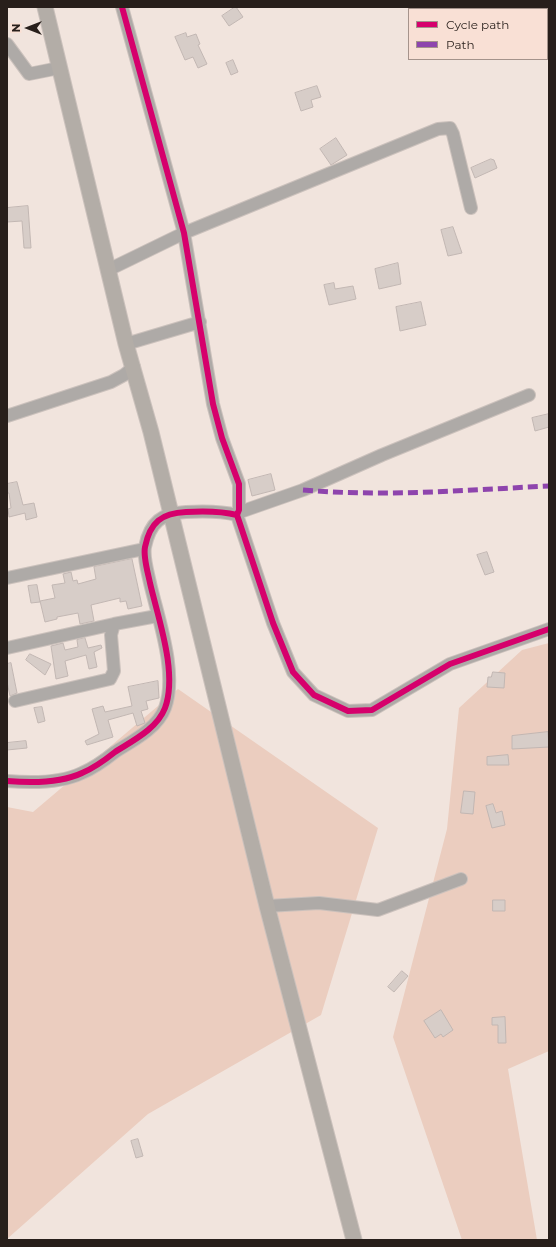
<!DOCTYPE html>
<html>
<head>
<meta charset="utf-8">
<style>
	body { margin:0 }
	#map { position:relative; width:556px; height:1247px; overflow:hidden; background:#f1e4dd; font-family:Montserrat,sans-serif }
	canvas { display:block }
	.frame { position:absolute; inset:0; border:8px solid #281f1b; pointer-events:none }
	.legend { position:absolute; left:408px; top:8px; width:140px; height:52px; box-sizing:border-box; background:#f9e0d5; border:1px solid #a5938b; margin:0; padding:5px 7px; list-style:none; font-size:12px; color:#281f1b }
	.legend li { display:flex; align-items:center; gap:8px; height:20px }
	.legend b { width:20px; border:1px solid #a5938b }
	.north { position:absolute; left:8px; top:8px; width:40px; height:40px; -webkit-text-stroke:3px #f9e0d5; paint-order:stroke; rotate:270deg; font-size:11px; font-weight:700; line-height:16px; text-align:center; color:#281f1b }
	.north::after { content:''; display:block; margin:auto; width:14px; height:18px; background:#281f1b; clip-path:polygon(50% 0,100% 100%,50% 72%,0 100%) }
</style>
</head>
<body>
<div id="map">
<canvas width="556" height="1247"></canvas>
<div class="frame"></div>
<ul class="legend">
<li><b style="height:5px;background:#d6006c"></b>Cycle path</li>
<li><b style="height:5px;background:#8e44ad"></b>Path</li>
</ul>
<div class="north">N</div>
</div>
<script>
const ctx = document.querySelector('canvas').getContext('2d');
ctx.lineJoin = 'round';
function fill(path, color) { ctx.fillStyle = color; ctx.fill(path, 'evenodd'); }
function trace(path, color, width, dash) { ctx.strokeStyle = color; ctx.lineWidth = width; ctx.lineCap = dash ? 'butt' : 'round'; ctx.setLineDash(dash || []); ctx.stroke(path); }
fill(new Path2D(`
	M549,643V1051L508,1069L537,1240H462L393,1037L447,829L459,708L522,650Z
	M178,689L378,828L321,1015L148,1114L7,1239V807L33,812Z`), '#ebcdbf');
const building = new Path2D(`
	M235,7H236L243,17L229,26L222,16Z
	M186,33L187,37L196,34L200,44L198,45L207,64L198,68L193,57L185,60L175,37Z
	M233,60L238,72L231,75L226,63Z
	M317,86L321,97L311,100L313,107L301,111L295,93Z
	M336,138L347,155L331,165L320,149Z
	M491,159L494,160L497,168L475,178L471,168Z
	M28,206L31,248H24L22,221L7,222V208Z
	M453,227L462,253L448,256L441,230Z
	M398,263L401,284L379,289L375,269Z
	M334,283L335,289L353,286L356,299L329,305L324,285Z
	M421,302L426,325L400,331L396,307Z
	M549,414V427L535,431L532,418Z
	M271,474L275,490L252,496L248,480Z
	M17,482L23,505L34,503L37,517L26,520L25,513L9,517L8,509L11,508L9,493H7V484Z
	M487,552L494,572L485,575L477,555Z
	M132,559L142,606L128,609L126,601L120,602V598L91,605L94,621L80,624L78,613L57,617V619L45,622L40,601L55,598L52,585L65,583L63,574L71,572L73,581L77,580L78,584L96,579L94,567Z
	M37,585L40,602L31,603L28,586Z
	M85,638L88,648L101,645L102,648L94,652L97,667L89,669L86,655L65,661L68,676L56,679L51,646L63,643L65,650L78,647L77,640Z
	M30,654L51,664L45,675L26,660Z
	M11,663L17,693L10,696L7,682V664Z
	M493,672L505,673L504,688L487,687L488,677H491Z
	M158,681L159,698L146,701L148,709L141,711L145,723L137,726L133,713L108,720L113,737L87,745L85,741L99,734L92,709L103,706L105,712L132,706L128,687Z
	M42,707L45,721L38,723L34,708Z
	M548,732L549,747L512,749V736Z
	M26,741L27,748L7,750V743Z
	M508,755L509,765H487V757Z
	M464,791L475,792L473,814L461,813Z
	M493,804L496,813L502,811L505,825L492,828L486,806Z
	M493,900H505V911H493Z
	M402,971L408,976L394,992L388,987Z
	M441,1010L453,1030L443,1037L441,1034L435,1038L424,1021Z
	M505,1017L506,1043H498V1025H492V1018Z
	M138,1139L143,1156L136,1158L131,1141Z`);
fill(building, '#d7cdc8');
trace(building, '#c2b7b3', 1);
const minor = new Path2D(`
	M122,7L184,233L213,404L222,438L239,484V510L237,515L273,623L293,672L314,695L348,711L372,710L450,664L549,629
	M7,44L29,74L59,68
	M108,270L184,233L438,129L450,128L453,134L471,208
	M126,344L200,322
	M7,416L111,382L124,375L134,367
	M239,510L243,511L303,490L382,455L529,395
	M7,578L144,549
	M7,648L114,624L157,616
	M15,701L110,679L114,671L111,635L114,624
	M7,781C30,783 61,783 82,773C94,768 105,760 115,752C132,741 157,729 165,708C178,673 158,618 150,583C148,573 143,557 145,547C150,522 162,513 186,512C203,511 221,511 237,515
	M267,906L319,903L378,910L461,879`);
const major = new Path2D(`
	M45,7L126,344L151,432L267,906L354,1240`);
trace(minor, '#cbc1bc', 14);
trace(major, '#cbc1bc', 17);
trace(minor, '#aeaaa7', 12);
trace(major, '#b3ada7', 15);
trace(new Path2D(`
	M303,490C385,497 467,490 549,486`), '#8e44ad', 5, [10, 5]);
trace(new Path2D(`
	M122,7L184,233L213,404L222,438L239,484V510L237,515L273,623L293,672L314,695L348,711L372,710L450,664L549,629
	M7,781C30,783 61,783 82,773C94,768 105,760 115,752C132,741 157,729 165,708C178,673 158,618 150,583C148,573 143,557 145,547C150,522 162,513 186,512C203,511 221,511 237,515`), '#d6006c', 6);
</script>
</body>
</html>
